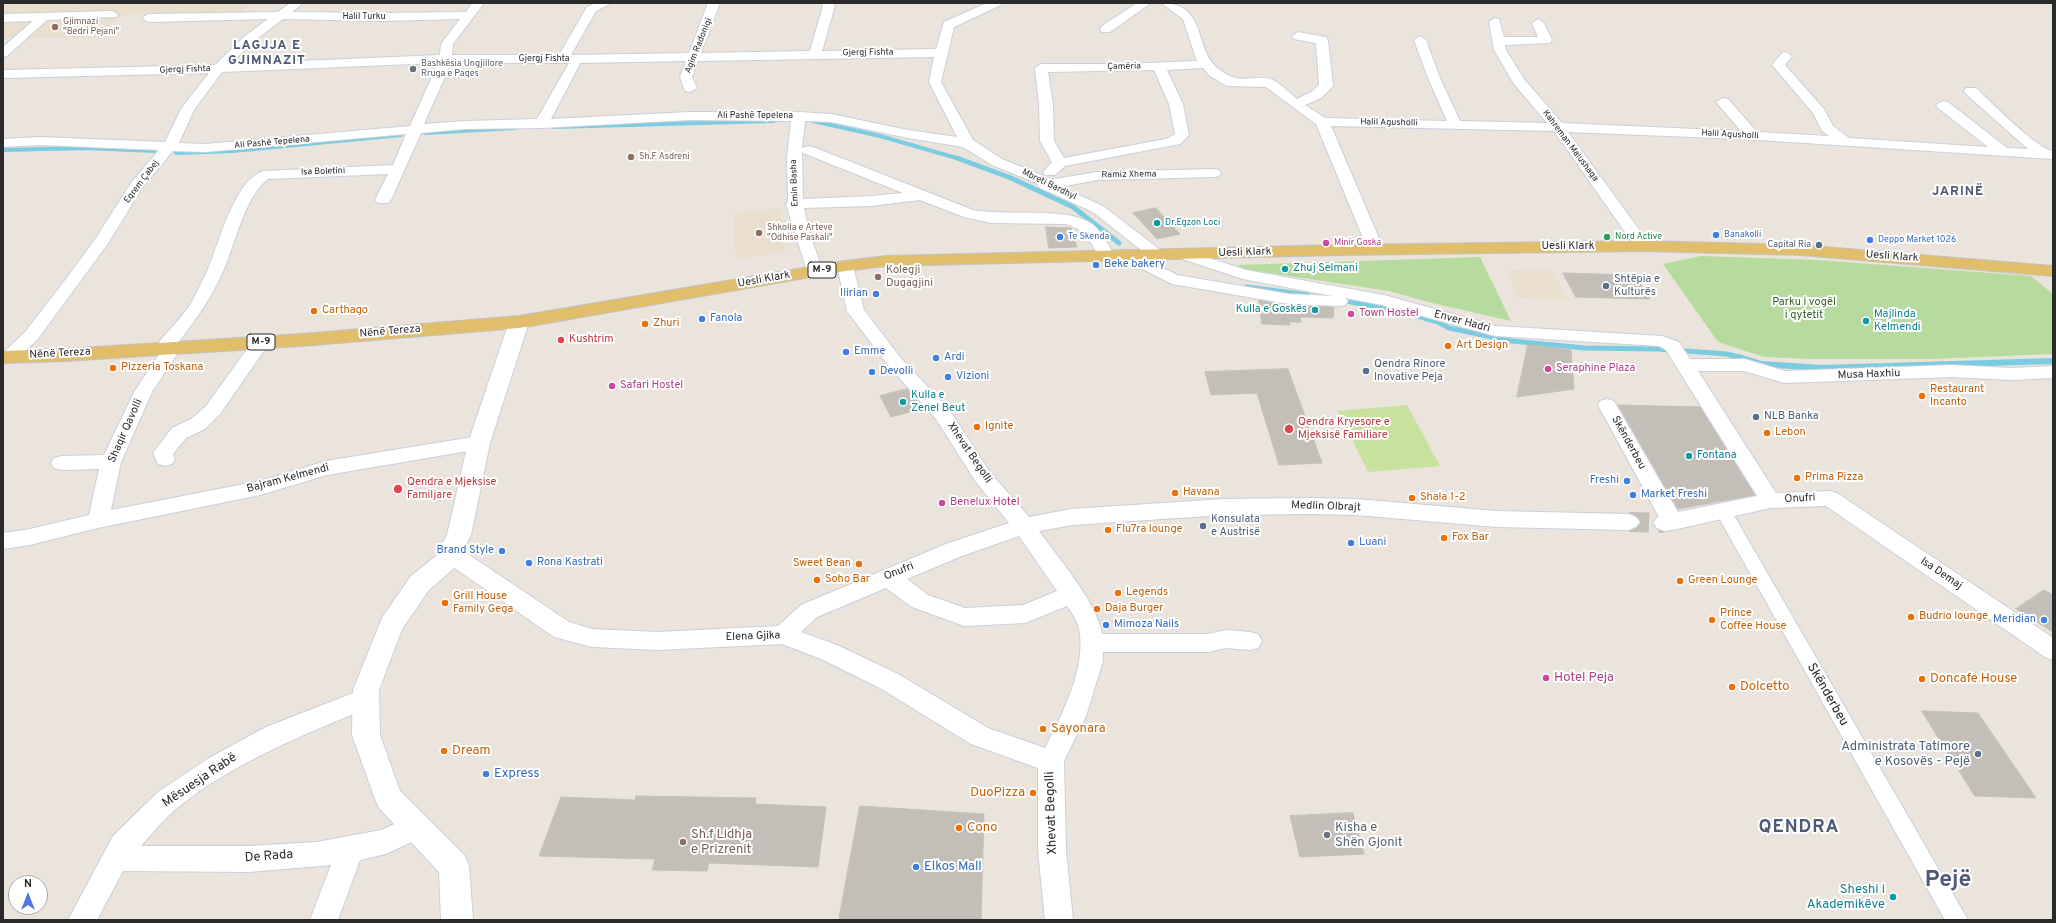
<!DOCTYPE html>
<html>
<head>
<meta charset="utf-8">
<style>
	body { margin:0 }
	#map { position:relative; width:2056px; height:923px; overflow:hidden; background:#eae4dd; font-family:Overpass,sans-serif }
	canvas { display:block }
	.frame { position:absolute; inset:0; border:4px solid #2a2a2a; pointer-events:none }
	.north { position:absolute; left:8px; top:875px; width:40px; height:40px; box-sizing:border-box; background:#fff; border:1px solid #aaa; border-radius:50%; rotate:0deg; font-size:11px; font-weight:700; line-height:16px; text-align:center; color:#2a2a2a }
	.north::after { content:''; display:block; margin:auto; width:14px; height:18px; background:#4e74e6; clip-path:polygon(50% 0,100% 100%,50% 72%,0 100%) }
</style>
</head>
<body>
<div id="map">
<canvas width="2056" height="923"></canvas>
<div class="frame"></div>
<div class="north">N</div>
</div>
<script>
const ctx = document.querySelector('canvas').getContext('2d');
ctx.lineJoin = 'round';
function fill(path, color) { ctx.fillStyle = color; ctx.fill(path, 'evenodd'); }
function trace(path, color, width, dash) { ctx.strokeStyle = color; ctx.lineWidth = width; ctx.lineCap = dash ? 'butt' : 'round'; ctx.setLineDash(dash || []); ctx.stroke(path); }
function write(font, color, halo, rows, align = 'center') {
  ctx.font = font + ' Overpass,sans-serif'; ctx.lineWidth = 4; ctx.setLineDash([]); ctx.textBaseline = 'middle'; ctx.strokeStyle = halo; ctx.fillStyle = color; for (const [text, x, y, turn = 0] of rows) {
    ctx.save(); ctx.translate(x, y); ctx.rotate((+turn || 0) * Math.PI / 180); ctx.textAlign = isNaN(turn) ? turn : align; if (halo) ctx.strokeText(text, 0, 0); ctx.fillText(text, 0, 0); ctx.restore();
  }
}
fill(new Path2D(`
	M3,3H249L243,12L123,15L90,38H3Z
	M780,207L786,252L736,259L733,214Z
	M1507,270L1553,271L1568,300L1518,298Z`), '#eadfce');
fill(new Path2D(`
	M1701,256L1818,260L2031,276L2053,294V354L1931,359H1809L1764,357L1718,342L1663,264Z
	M1480,257L1511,321L1432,303L1389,291L1256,271L1240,268L1238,265Z`), '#b7db9f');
fill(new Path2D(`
	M1407,405L1440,466L1368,472L1338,411Z`), '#c8e19c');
trace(new Path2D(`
	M813,121L880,136L960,159
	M554,127L774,121
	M425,133L515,128
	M3,150L86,148L154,151
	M176,153L233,151L401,135`), '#7bcce1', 4);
trace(new Path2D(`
	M957,158L1011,178L1073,207L1119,243
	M1247,287L1308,295
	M1341,300L1404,312L1438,322L1449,328L1511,341L1585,348L1658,349L1727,354L1742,358`), '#7bcce1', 5);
trace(new Path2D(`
	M1739,357L1761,364L1822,368L2053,361`), '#7bcce1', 6);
const building = new Path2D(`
	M1156,208L1180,234L1157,239L1133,213Z
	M1046,227L1071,228L1077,247L1049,248Z
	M1563,273L1635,275L1650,299L1576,297Z
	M1259,300L1289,306L1334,307L1333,318L1300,317L1301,322H1289L1290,325L1262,324Z
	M1528,345L1571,350L1574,389L1517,397Z
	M1288,369L1297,394L1322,463L1279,465L1257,393L1211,395L1205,372Z
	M907,389L924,408L891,417L880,396Z
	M1618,405L1700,407L1755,495L1678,509Z
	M2044,590L2053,595V632L2016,609Z
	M1922,711L1978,713L2036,798L1975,796Z
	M636,796L756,798L755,804L826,807L818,867L709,863L707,871L652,870L655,859L539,856L561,797L635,800Z
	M860,806L984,814L981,920H839Z
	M1353,813L1364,854L1300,857L1290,816Z`);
fill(building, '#c3bfb8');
trace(building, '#c5bfb7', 1);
trace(new Path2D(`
	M1629,522L1664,523`), '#c4bfb9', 20, [20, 10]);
const pedestrian = new Path2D(`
	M1723,505L1729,507L1968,920H1945L1715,511L1717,507Z`);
const minor = new Path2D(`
	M290,3H303L292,12L381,13L466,12L472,3H484L453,44L452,55H559L587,7L596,3H612L596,11L571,55L689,53L708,3H720L701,53L810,51L823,6L821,3H833L835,6L822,51L936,49L944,22L987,3H1003L1001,5L954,27L941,82L973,140L1002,159L1046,177L1049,180L1097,172L1214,169L1219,170L1221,173L1219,176L1214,177L1097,180L1061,187L1103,206L1163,252L1165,255L1163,258H1151L1093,212L1040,188L1036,183L992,165L963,147L908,138L831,122L805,121L802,148L808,146L813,147L973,210C1005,216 1063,207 1089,222C1101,229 1108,245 1115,256L1113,259H1101L1089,240L1078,229L1066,224L991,223L964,217L920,200L871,206L804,208L809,232L823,271L821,274L815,276L809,274L807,271L786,204L788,202L787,158L791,121L690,120L541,128L465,129L421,133L391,200L388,203H378L375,200L388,174L268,179C244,198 236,242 224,269C211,299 197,318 177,344L181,348L152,392L121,462L111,510L260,481L326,461L479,436L486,438L489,443L486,448L327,475L260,495L98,528L30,545L3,549V533L30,529L89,515L99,469L61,470L54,468L51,463L54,458L61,456L104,455L134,392L160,353L155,348C165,333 180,320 190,305C196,294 202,281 208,269C219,244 235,178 264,171L393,165L406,134L205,152L173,151L142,188L109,242L37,340L16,360L10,362L4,360V352L25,332L66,279L96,238L131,183L159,150L40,145L3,147V139L40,137L165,142L181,109L209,73L3,78V70L215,65L245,36L268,19L148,22L142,18L148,14L278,12ZM283,19L381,21L460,19L441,44L440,55L230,64L253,42ZM934,57L929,82L957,137L908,130L831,114L799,112H690L551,119L580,64L579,63L686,61L680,77L685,91L690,92L697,88L692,77L698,61ZM438,63L410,126L205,144L179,143L194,110L222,72ZM451,63H569L537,119L465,121L424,124ZM802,151L803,153L903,193L871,196L803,199Z
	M1137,3H1151L1110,32H1102L1100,29L1102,26Z
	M1161,3C1209,3 1192,50 1220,70C1242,87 1255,73 1273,80C1281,84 1290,93 1297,99L1311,92L1319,85L1316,43L1294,39L1292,36L1298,32L1326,37L1328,40L1333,86L1321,98L1305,105L1325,118L1447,121L1428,78L1414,40L1420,36L1426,40L1440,78L1460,121L1547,123L1514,84L1494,50L1489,22L1495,18L1499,19L1504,37H1538L1532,23L1538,19L1544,23L1552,40L1550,43L1505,45L1506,50L1524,79L1562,123L1741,131L1716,102L1723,98L1728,99L1757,132L1829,136L1822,131L1813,113L1772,65L1782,53L1786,52L1792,56L1785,65L1824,109L1833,126L1849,138L1988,147L1938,108L1936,105L1943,101L1948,102L2007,148L2028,149L1966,94L1964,91L1966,88H1976C1990,101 2038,150 2053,151V159L1743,139L1568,132L1651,246L1649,249H1637L1554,131L1331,126L1384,250L1382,253H1370L1368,250L1316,124L1266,87L1227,86L1210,76L1203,68L1167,70L1183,104L1189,135L1180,144L1065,166L1055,175H1045L1043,172L1052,162L1040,141L1039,104L1035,68L1041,64H1126L1197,61L1183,19ZM1154,70L1169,104L1175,134L1166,139L1064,158L1054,141L1053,104L1048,72Z
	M112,11L116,13L118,15L116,17L47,20L7,56L3,57V47L33,21L3,22V14Z
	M1185,250L1246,270L1384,295L1496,326L1662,336L1679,342L1690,359H1745L1785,371L1952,365L2012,368L2053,366V378L2012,380L1952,377L1784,383L1744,371H1698L1776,493L1830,491L1837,493L2053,638V660L2045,657L1826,506L1770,508L1673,530L1664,531L1657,528L1653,523L1657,518L1659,517L1598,405L1600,401L1607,399L1614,401L1678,512L1757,496L1666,350L1659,346L1495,336L1382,305L1345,298L1348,301L1345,305L1339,306L1289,304L1172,284L1123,259L1121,256L1123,253H1135L1177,275L1289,294L1333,296L1243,279L1179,258L1177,255L1179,252Z
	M845,261L851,263L853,266L864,310L900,357L950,411L990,472L1029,517L1072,509L1223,499L1312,498L1356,499L1497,511L1629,514L1636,517L1640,522L1636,527L1629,530L1497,527L1356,515L1312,514L1223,515L1072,525L1039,531C1058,558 1097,602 1102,634H1208L1226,630L1250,632L1258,634L1262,641L1258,648L1250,650L1226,648L1208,652H1103V661L1086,716L1064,761L1066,850L1073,920H1045L1038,850V768L971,744L880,688L821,659L782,644L658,650L592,647L554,637L443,560L440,554L443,548L451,546L459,548L569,622L592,629L658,632L778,626L801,605L946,544L1009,523L976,482L936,419L888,365L847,311L837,266L839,263ZM1019,536L1057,591L1023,605L965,608L928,595L907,579L962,556ZM886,588L912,607L964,626L1025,623L1067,606C1071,612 1076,618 1078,625C1089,663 1062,715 1045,748L988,728L898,674L837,645L801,632L817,617Z
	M261,337L267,338L270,342L220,414L205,429L186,438L173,454L175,459L172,464L165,466L158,464L153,453L172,428L191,419L206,406L255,338Z
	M366,688L375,691L378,698L375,705C306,734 235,761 177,808C164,819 152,833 141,846H249L317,842L381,830L417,814L426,817L430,826L426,835L386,854L360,860L338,920H310L331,865L249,872L123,871L97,920H68L113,836L158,792L209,758L266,727Z`);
const tertiary = new Path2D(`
	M519,316L526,318L529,322L490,443L471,535L454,568L429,590L402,629L379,690L380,735L400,791L465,856L469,866L473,920H441L439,872L379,808L375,799L352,735L353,690L382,618L411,576L436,556L447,535L468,443L509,322L512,318Z`);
const primary = new Path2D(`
	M1643,241L1800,245L2053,266V276L1800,255L1643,251L1339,255L886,266L845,271L519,328L301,346L65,361L3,363V351L65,349L301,334L519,316L845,261L886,256L1339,245Z`);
trace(pedestrian, '#cbcfda', 2);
trace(minor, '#cbcfda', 2);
trace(tertiary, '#cbcfda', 2);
trace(primary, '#c3c3c3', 2);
fill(pedestrian, '#fff');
fill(minor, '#fff');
fill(tertiary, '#fff');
fill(primary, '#e1be6b');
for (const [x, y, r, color] of [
	[55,27,4,"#8d6e63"],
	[413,69,4,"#6b7280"],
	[631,157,4,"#8d6e63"],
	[1157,223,4,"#0f9aa8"],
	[759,233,4,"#8d6e63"],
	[1716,235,4,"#3f7fe0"],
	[1060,237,4,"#3f7fe0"],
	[1607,237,4,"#2e9e5b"],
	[1870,240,4,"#3f7fe0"],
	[1326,243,4,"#d1479c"],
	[1819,245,4,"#5c6f8a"],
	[1096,265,4,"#3f7fe0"],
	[1285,269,4,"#0f9aa8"],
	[878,277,4,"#8d6e63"],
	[1606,286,4,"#5c6f8a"],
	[876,294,4,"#3f7fe0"],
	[1315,310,4,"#0f9aa8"],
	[314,311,4,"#e8710a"],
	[1351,314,4,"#d1479c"],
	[702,319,4,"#3f7fe0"],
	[1866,321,4,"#0f9aa8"],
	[645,324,4,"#e8710a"],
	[561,340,4,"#e0444e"],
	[1448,346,4,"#e8710a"],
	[846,352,4,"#3f7fe0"],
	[936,358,4,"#3f7fe0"],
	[113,368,4,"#e8710a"],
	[1548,369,4,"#d1479c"],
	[1366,371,4,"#5c6f8a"],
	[872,372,4,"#3f7fe0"],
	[948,377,4,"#3f7fe0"],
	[612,386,4,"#d1479c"],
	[1922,396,4,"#e8710a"],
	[903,402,4,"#0f9aa8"],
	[1756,417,4,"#5c6f8a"],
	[977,427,4,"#e8710a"],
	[1289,429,5,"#e0444e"],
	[1767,433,4,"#e8710a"],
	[1689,456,4,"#0f9aa8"],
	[1797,478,4,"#e8710a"],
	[1627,481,4,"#3f7fe0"],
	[398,489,5,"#e0444e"],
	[1175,493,4,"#e8710a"],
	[1633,495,4,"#3f7fe0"],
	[1412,498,4,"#e8710a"],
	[942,503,4,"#d1479c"],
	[1203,526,4,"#5c6f8a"],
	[1108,530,4,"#e8710a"],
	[1444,538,4,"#e8710a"],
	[1351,543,4,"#3f7fe0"],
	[502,551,4,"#3f7fe0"],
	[529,563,4,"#3f7fe0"],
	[859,564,4,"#e8710a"],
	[817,580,4,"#e8710a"],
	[1680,581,4,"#e8710a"],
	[1118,593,4,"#e8710a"],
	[445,603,4,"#e8710a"],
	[1097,609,4,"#e8710a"],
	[1911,617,4,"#e8710a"],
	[1712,620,4,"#e8710a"],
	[2044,620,4,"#3f7fe0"],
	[1106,625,4,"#3f7fe0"],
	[1546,678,4,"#d1479c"],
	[1922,679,4,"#e8710a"],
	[1732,687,4,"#e8710a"],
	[1043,729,4,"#e8710a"],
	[444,751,4,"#e8710a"],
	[1978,754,4,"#5c6f8a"],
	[486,774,4,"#3f7fe0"],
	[1033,793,4,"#e8710a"],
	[959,828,4,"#e8710a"],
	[1327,835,4,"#6b7280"],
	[683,842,4,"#8d6e63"],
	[916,867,4,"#3f7fe0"],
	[1893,897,4,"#0f9aa8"]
]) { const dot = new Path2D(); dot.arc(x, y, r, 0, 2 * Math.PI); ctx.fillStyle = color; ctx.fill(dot); trace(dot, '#fff', 1.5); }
write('9px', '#2a2a2a', '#fff', [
	["Halil Turku",364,17],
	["Agim Radoniqi",699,46,-68],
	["Gjergj Fishta",868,53,-1],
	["Gjergj Fishta",544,59],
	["Çamëria",1124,67,-1],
	["Gjergj Fishta",185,70,-2],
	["Ali Pashë Tepelena",755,116],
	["Halil Agusholli",1389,123,1],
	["Halil Agusholli",1730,135,3],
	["Ali Pashë Tepelena",272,143,-5],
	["Kahreman Malushaga",1570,146,53],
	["Isa Boletini",323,172,-2],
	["Ramiz Xhema",1129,175,-1],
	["Eqrem Çabej",142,182,-53],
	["Emin Basha",795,183,-92],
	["Mbreti Bardhyl",1049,185,26]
]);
write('9px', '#785e54', '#fff', [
	["Gjimnazi",63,22],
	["\"Bedri Pejani\"",63,32],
	["Sh.F Asdreni",639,157],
	["Shkolla e Arteve",767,228],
	["\"Odhise Paskali\"",767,238]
], 'left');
write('9px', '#5b616d', '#fff', [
	["Bashkësia Ungjillore",421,64],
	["Rruga e Paqes",421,74]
], 'left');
write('9px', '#0d838f', '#fff', [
	["Dr.Egzon Loci",1165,223]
], 'left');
write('9px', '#366cbe', '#fff', [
	["Banakolli",1724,235],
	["Te Skenda",1068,237],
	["Deppo Market 1026",1878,240]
], 'left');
write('9px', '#27864d', '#fff', [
	["Nord Active",1615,237]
], 'left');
write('9px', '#b23c85', '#fff', [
	["Minir Goska",1334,243]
], 'left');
write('9px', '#4e5e75', '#fff', [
	["Capital Ria",1811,245]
], 'right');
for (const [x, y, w] of [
	[822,270,28],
	[261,342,28]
]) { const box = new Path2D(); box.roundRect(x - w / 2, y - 8, w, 16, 3); ctx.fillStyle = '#fff'; ctx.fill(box); trace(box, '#2a2a2a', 1); }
write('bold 10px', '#2a2a2a', null, [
	["M-9",822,270],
	["M-9",261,342]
]);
write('11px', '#2a2a2a', '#fff', [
	["Uesli Klark",1568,247],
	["Uesli Klark",1245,253,-2],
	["Uesli Klark",1892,257,4],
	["Uesli Klark",764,280,-10],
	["Enver Hadri",1462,322,15],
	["Nënë Tereza",390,332,-5],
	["Nënë Tereza",60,354,-3],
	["Musa Haxhiu",1869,375,-2],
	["Shaqir Qavolli",126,431,-66],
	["Skënderbeu",1628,443,61],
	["Xhevat Begolli",969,453,56],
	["Bajram Kelmendi",288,479,-15],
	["Onufri",1800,499,-3],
	["Medlin Olbrajt",1326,507,2],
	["Onufri",899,572,-22],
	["Isa Demaj",1941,574,34],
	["Elena Gjika",753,637,-2]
]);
write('11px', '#366cbe', '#fff', [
	["Beke bakery",1104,265],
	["Ilirian",868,294,"right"],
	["Fanola",710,319],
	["Emme",854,352],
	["Ardi",944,358],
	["Devolli",880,372],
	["Vizioni",956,377],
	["Freshi",1619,481,"right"],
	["Market Freshi",1641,495],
	["Luani",1359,543],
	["Brand Style",494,551,"right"],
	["Rona Kastrati",537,563],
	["Meridian",2036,620,"right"],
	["Mimoza Nails",1114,625]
], 'left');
write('11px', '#0d838f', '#fff', [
	["Zhuj Selmani",1293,269],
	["Kulla e Goskës",1307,310,"right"],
	["Majlinda",1874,315],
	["Kelmendi",1874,328],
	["Kulla e",911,396],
	["Zenel Beut",911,409],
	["Fontana",1697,456]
], 'left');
write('11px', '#785e54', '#fff', [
	["Kolegji",886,271],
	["Dugagjini",886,284]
], 'left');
write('11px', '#4e5e75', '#fff', [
	["Shtëpia e",1614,280],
	["Kulturës",1614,293],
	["Qendra Rinore",1374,365],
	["Inovative Peja",1374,378],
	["NLB Banka",1764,417],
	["Konsulata",1211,520],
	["e Austrisë",1211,533]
], 'left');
write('11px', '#325e22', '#fff', [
	["Parku i vogël",1804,303],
	["i qytetit",1804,316]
]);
write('11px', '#c56008', '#fff', [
	["Carthago",322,311],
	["Zhuri",653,324],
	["Art Design",1456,346],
	["Pizzeria Toskana",121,368],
	["Restaurant",1930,390],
	["Incanto",1930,403],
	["Ignite",985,427],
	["Lebon",1775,433],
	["Prima Pizza",1805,478],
	["Havana",1183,493],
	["Shala 1-2",1420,498],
	["Flu7ra lounge",1116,530],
	["Fox Bar",1452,538],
	["Sweet Bean",851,564,"right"],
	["Soho Bar",825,580],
	["Green Lounge",1688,581],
	["Legends",1126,593],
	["Grill House",453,597],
	["Family Gega",453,610],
	["Daja Burger",1105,609],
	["Prince",1720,614],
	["Coffee House",1720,627],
	["Budrio lounge",1919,617]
], 'left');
write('11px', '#b23c85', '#fff', [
	["Town Hostel",1359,314],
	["Seraphine Plaza",1556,369],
	["Safari Hostel",620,386],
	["Benelux Hotel",950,503]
], 'left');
write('11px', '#be3a42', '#fff', [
	["Kushtrim",569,340],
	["Qendra Kryesore e",1298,423],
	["Mjeksisë Familiare",1298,436],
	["Qendra e Mjeksise",407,483],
	["Familjare",407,496]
], 'left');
ctx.letterSpacing = '1px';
write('bold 13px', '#4f5875', '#fff', [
	["LAGJJA E",267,46],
	["GJIMNAZIT",267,61],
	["JARINË",1958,192]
]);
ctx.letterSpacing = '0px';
write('13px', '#b23c85', '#fff', [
	["Hotel Peja",1554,678]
], 'left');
write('13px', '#c56008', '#fff', [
	["Doncafe House",1930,679],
	["Dolcetto",1740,687],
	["Sayonara",1051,729],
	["Dream",452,751],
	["DuoPizza",1025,793,"right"],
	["Cono",967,828]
], 'left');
write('13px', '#2a2a2a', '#fff', [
	["Skënderbeu",1827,695,60],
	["Mësuesja Rabë",200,781,-34],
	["Xhevat Begolli",1052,813,-92],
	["De Rada",269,857,-4]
]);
write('13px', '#4e5e75', '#fff', [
	["Administrata Tatimore",1970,747],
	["e Kosovës - Pejë",1970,762]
], 'right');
write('13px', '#366cbe', '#fff', [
	["Express",494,774],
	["Elkos Mall",924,867]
], 'left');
write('13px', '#5b616d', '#fff', [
	["Kisha e",1335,828],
	["Shën Gjonit",1335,843]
], 'left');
write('13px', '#785e54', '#fff', [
	["Sh.f Lidhja",691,835],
	["e Prizrenit",691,850]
], 'left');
write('13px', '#0d838f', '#fff', [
	["Sheshi i",1885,890],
	["Akademikëve",1885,905]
], 'right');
ctx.letterSpacing = '1px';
write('bold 18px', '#4f5875', '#fff', [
	["QENDRA",1799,828]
]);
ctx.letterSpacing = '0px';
write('bold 23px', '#4f5875', '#fff', [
	["Pejë",1948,881]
]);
</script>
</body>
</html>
